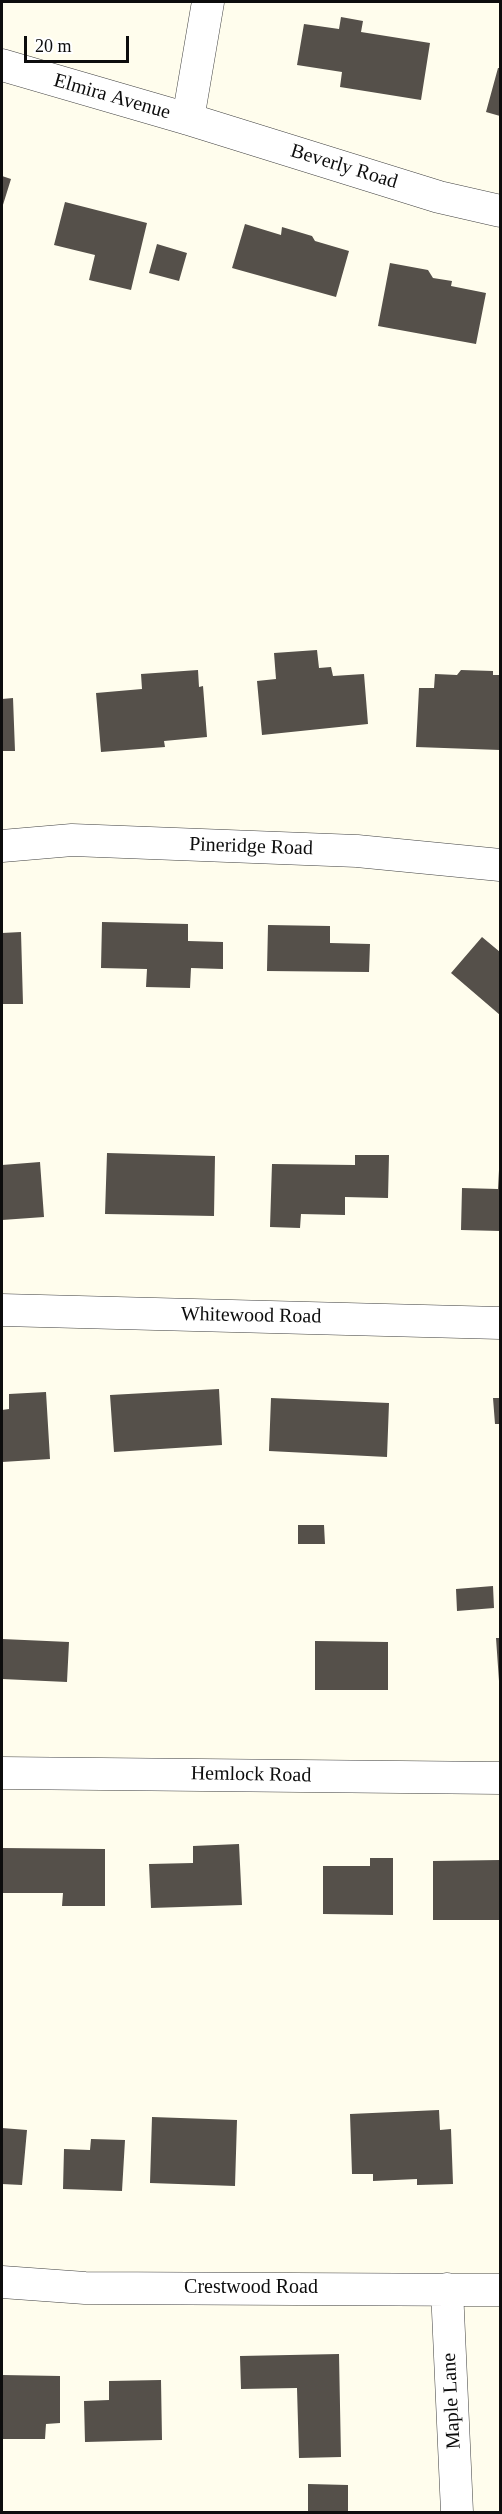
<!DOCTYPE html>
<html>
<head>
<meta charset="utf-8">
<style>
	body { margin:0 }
	#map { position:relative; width:502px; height:2514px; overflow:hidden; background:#fffded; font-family:"Times New Roman",serif }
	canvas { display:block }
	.frame { position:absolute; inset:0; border:3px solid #0d0d0d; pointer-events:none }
	.scale { position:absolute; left:24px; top:36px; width:105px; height:27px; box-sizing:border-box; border:3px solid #0d0d0d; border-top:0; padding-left:8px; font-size:18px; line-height:21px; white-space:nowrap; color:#0d0d0d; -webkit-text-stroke:4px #fff; paint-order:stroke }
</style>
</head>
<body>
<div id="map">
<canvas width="502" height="2514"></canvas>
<div class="frame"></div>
<div class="scale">20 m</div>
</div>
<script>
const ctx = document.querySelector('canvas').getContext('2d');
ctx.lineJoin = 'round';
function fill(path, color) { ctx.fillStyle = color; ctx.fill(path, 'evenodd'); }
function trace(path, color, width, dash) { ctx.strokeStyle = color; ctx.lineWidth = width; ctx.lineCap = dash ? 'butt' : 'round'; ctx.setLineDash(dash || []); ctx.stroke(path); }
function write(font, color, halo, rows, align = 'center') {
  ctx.font = font + ' "Times New Roman",serif'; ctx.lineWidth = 6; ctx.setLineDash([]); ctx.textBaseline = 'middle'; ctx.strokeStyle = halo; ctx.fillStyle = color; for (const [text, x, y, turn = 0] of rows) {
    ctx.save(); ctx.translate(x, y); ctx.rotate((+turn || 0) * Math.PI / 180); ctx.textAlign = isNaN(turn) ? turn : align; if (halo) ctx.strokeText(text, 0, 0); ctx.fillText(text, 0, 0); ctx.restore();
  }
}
fill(new Path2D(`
	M341,17L363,21L361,32L430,43L421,100L340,87L342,72L297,65L304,24L339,29Z
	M498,68H500V116L486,112Z
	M2,176L11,179L2,208Z
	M65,202L147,223L131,290L89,280L95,255L54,245Z
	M245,224L281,235L282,227L312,236L315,241L349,251L336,297L232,268Z
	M157,244L187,253L179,281L149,273Z
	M390,263L428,270L433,278L452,281L451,286L486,293L476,344L378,326Z
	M317,650L319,668L331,667L333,676L364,674L368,724L262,735L257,681L276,679L274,653Z
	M198,670L199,687L203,686L207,737L164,741L165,747L101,752L96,693L142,689L141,674Z
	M461,670L493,671V675H500V750L416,747L419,688H434L435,674L457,675Z
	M13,698L15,751H2V699Z
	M102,922L188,924V941L223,942V969L191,968L190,988L146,987L147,969L101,968Z
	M268,925L330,926V943L370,944L369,972L267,971Z
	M21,932L23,1004H2V933Z
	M482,937L500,952V1015L451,973Z
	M107,1153L215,1156L214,1216L105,1214Z
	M355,1155H389L388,1198L345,1197V1215L301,1214L300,1228L270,1227L272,1164L355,1165Z
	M40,1162L44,1217L2,1220V1165Z
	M499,1170H500V1231L461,1230L462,1188L498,1189Z
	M219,1389L222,1445L114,1452L110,1395Z
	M46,1392L50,1459L2,1462V1410L9,1409V1394Z
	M271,1398L389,1403L387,1457L269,1451Z
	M493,1398H500V1424H495Z
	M298,1525H324L325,1544H298Z
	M493,1586L494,1608L457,1611L456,1589Z
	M496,1638H500V1681H499Z
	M2,1639L69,1642L67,1682L2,1679Z
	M315,1641L388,1642V1690H315Z
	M239,1844L242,1905L151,1908L149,1864L193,1863V1846Z
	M2,1848L105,1849V1906H62L63,1893H2Z
	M370,1858H393V1915L323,1914V1866H370Z
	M500,1860V1920H433V1861Z
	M439,2110L440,2130L451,2129L453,2184L417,2185V2179L373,2181V2174H352L350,2114Z
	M152,2117L237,2120L235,2186L150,2183Z
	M2,2128L27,2130L22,2185L2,2184Z
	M91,2139L125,2140L122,2191L63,2189L64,2149L90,2150Z
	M339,2354L341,2457L299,2458L297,2388L241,2389L240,2356Z
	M2,2375L60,2376V2423L46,2424L45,2439H2Z
	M161,2380L162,2440L85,2442L84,2401L109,2400V2381Z
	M308,2484L348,2485V2512H308Z`), '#55504a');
const minor = new Path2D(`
	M2,65L188,119L439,197L500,211
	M188,119L208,2
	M2,846L72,840L357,851L500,865
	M2,1310L500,1323
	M2,1773L500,1778
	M2,2282L85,2288L500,2290
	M447,2289L457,2512`);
trace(minor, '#404040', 33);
trace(minor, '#fff', 32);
write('20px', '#0d0d0d', '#fff', [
	["Elmira Avenue",112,97,16],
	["Beverly Road",344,167,17],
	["Pineridge Road",251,847,2],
	["Whitewood Road",251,1316,1],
	["Hemlock Road",251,1775,1],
	["Crestwood Road",251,2288],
	["Maple Lane",452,2401,-93]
]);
</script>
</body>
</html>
